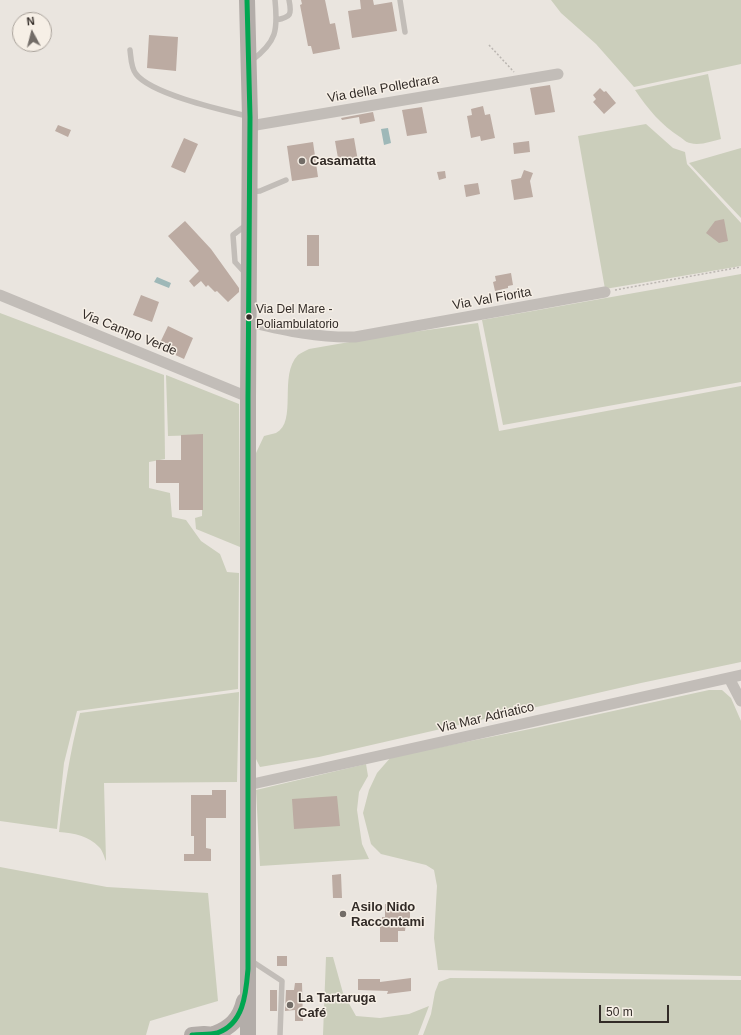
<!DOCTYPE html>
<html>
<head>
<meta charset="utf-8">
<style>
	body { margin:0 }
	#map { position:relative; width:741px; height:1035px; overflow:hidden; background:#eae5df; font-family:Arial,sans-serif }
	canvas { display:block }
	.north { position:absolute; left:12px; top:12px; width:40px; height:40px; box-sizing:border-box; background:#f6efe6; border:1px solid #a8a19a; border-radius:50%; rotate:353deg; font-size:11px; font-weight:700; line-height:16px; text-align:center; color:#322b27 }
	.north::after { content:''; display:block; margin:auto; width:14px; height:18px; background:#726c67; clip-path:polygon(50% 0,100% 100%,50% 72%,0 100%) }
	.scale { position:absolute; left:599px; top:1005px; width:70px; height:18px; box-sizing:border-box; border:2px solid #322b27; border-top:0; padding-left:5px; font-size:12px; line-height:14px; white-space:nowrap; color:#322b27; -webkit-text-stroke:3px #f6efe6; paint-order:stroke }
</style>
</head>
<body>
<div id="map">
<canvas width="741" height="1035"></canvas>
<div class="north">N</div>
<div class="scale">50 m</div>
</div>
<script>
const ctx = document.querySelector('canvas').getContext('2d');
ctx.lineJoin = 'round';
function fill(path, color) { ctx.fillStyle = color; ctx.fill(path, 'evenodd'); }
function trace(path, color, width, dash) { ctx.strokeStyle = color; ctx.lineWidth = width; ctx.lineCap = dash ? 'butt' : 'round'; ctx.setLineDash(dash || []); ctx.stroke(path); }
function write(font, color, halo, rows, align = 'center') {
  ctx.font = font + ' Arial,sans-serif'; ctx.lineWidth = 3; ctx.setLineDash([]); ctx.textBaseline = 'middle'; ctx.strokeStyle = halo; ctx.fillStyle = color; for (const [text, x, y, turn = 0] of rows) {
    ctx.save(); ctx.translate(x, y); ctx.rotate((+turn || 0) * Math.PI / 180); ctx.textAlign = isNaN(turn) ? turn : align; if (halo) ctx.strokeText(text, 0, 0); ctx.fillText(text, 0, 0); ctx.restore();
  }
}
fill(new Path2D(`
	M551,0H741V64L634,87L596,44L561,13Z
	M708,74L721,139C712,141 700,146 690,143C687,143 683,139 680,137C661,125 648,109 635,90Z
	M646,124L673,148L685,152L687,164L741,223V266L605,289L578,136Z
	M741,148V218L689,163Z
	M741,274V382L503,425L482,320Z
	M0,313L164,375L165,459L149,462V488L170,493L172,517L186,520L201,541L220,554L227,572L239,573L238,689L77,711L64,763L57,829L0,821Z
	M478,323L499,431L741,386V662L641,683L319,757L260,767L255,757L256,453L264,436C268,435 272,434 276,433C298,422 278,375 298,355C301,353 305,351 309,349L384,336Z
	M166,375L239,404L240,547L196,529L195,518L202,516L203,435L168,436Z
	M709,690H722L731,698L741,721V976L438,970L434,938L437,886L434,870L426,865L381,854L371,844L363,813L369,790L377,773L391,757L540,727Z
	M239,692L237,782L104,783L106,861C104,857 103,851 99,847C89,836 74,833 59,832C64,791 70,752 80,713Z
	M366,764L368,776L359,792L357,810L362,844L369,859L260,866L256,790Z
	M0,867L107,887L208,893L218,1001L150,1021L146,1035H0Z
	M326,957H333L343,993L356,1016L380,1018L409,1014L429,1006L418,1035H323Z
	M450,978L741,980V1035H423L431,1014L435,992L439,982Z`), '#cbcebb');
fill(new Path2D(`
	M388,128L391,143L384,145L381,129Z
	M157,277L171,283L169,288L154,282Z`), '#9eb8b8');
fill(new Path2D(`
	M301,0H325L330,24L335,23L340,49L313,54L311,46H308L300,5L302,4Z
	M360,0H373L374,5L392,2L397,31L352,38L348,11L361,9Z
	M149,35L178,37L176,71L147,68Z
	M550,85L555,112L535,115L530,88Z
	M600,88L604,92L606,91L616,103L604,114L593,102L596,99L593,95Z
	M483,106L485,115L490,114L495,138L481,141L480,136L471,138L467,116L472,115L471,109Z
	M422,107L427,133L407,136L402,110Z
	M373,112L375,121L360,124L359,117L342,120L341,118Z
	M58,125L71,130L68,137L55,131Z
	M184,138L198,144L185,173L171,167Z
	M354,138L358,161L339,164L335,141Z
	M529,141L530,152L514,154L513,143Z
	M313,142L318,177L292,181L287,146Z
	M524,170L533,173L530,181L533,197L514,200L511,180L521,178Z
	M445,171L446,178L439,180L437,172Z
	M478,183L480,194L466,197L464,185Z
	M724,219L728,241L719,243L706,233L715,221Z
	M185,221L211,249L239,288V292L228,302L217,291L215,292L208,285L206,287L201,281L194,287L189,281L199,271L168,236Z
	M307,235H319V266H307Z
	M511,273L513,285L508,286V288L495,291L493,282L496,281L495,276Z
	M141,295L159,302L152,322L133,315Z
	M168,326L193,338L184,359L158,347Z
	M203,434V510H179V483H156V460H181V435Z
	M212,790H226V818H206V848L211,849V861H184V854H194V836H191V795H212Z
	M337,796L340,826L294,829L292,799Z
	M341,874L342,898H333L332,875Z
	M385,904L410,905V922H406L405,931H398V942H380V925H382V917H385Z
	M277,956H287V966H277Z
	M411,978V991L387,994L388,991L358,990V979H380V982Z
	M295,983H302L303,1021H295V1010L285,1011L286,990H294Z
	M270,990H277V1011H270Z`), '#bcaba2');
trace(new Path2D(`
	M489,45L514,72
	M615,290L741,267`), '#bbb6b1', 1.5, [2, 2]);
trace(new Path2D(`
	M400,0L405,32
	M276,20C291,17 292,15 289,0
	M130,50C131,58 131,68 136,74C151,94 222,110 247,116
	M251,61C277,42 278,30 275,0
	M250,192L260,191L286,180
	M246,274L235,262L233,235L246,225
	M250,960L282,981L280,1035`), '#c2bdb8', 5.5);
trace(new Path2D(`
	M250,126L558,74
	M0,295L248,397
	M249,322C284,330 318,338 355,337L605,292
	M729,678L741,701
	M248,785L741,675`), '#c2bdb8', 11);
trace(new Path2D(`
	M247,0L250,117L248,397V1035
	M214,1034C230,1028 240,1019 244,1001
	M192,1035L204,1034L216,1035`), '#b3ada9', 16);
trace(new Path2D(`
	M192,1035C200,1034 210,1035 217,1033C244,1024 246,993 248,969V397L250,117L247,0`), '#00a651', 5);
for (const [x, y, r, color] of [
	[302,161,4,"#726c67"],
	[249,317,3.5,"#322b27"],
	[343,914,4,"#726c67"],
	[290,1005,4,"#726c67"]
]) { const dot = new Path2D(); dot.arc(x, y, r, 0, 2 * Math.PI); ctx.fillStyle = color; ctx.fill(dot); trace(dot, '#f6efe6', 1.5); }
write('12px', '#322b27', '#f6efe6', [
	["Via Del Mare -",256,310],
	["Poliambulatorio",256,325]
], 'left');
write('13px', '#322b27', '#f6efe6', [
	["Via della Polledrara",383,89,-10],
	["Via Val Fiorita",492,299,-10],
	["Via Campo Verde",129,333,22],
	["Via Mar Adriatico",486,718,-13]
]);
write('bold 13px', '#322b27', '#f6efe6', [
	["Casamatta",310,161],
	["Asilo Nido",351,907],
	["Raccontami",351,922],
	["La Tartaruga",298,998],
	["Café",298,1013]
], 'left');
</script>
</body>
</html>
